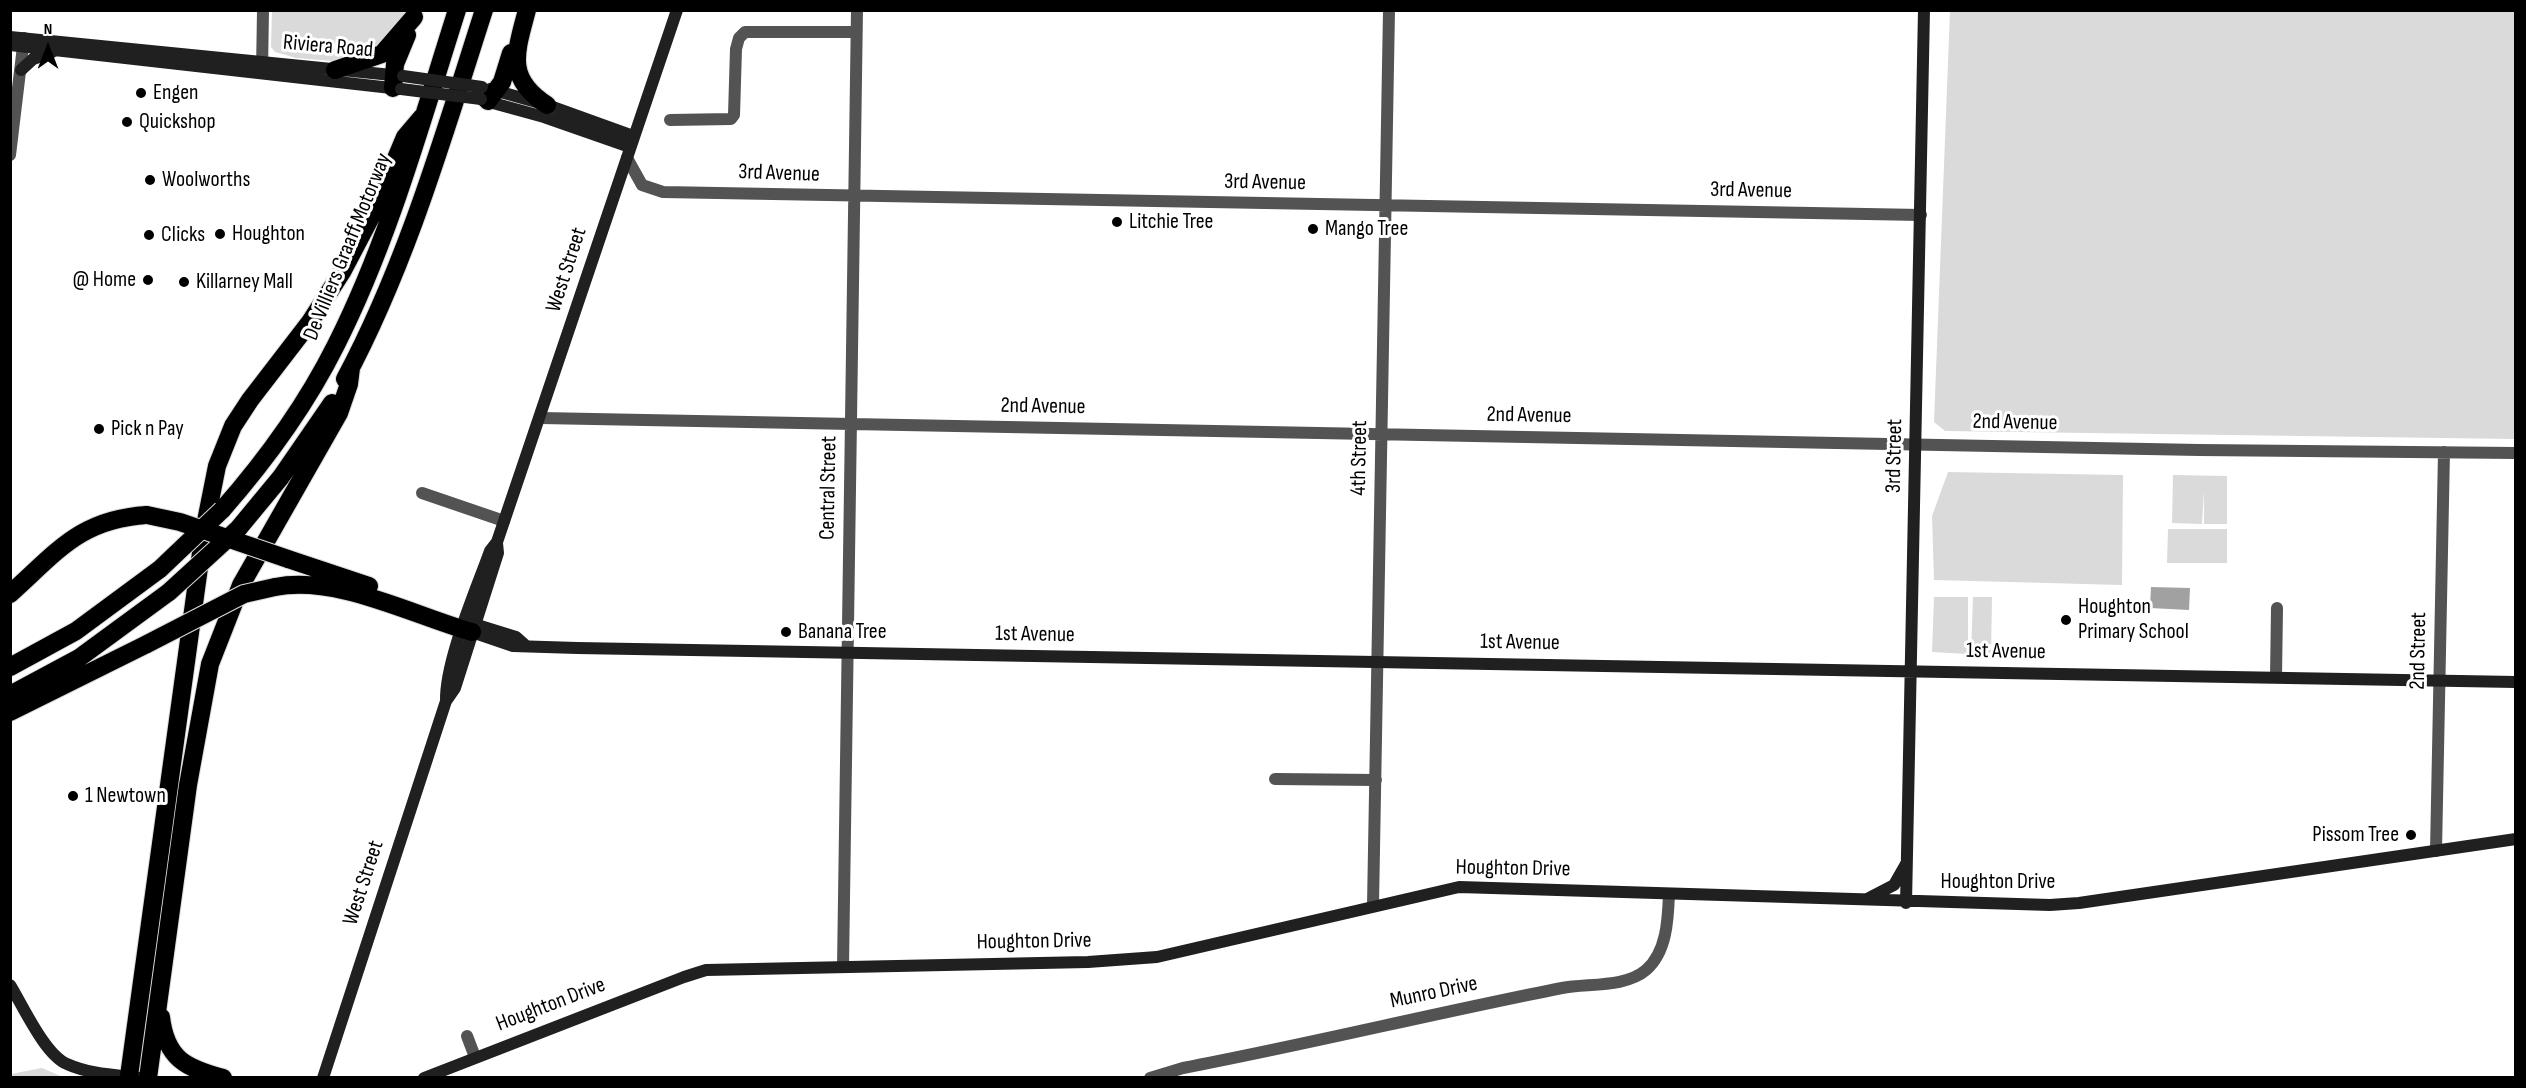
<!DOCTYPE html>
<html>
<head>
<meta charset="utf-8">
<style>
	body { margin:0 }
	#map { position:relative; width:2526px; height:1088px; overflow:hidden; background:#fff; font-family:"Sofia Sans Condensed",sans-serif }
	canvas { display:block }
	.frame { position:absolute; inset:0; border:12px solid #000; pointer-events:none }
	.north { position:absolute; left:18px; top:18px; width:60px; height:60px; -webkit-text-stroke:4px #fff; paint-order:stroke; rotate:0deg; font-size:16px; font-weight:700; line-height:24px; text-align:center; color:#000 }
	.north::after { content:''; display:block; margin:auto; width:21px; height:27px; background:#000; clip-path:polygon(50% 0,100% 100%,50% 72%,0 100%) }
</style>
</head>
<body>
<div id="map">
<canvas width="2526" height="1088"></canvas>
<div class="frame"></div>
<div class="north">N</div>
</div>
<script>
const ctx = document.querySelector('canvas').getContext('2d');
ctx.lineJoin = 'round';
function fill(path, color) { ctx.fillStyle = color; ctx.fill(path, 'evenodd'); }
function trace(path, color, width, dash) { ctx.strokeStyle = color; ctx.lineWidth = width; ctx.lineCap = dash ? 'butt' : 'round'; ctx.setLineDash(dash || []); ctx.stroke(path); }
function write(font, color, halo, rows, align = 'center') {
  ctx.font = font + ' "Sofia Sans Condensed",sans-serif'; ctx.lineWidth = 6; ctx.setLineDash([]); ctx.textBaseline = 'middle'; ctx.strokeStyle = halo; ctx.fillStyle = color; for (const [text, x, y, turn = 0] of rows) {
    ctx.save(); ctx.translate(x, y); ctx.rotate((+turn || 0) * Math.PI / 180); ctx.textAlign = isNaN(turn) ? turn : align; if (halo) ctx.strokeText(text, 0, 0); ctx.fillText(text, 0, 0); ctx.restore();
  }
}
fill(new Path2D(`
	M272,11H411L389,43L345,62L296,58L275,52L271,47Z
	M1950,11H2515V439L1945,431L1934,422Z
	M1948,472L2123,475L2122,585L1934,580L1932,516Z
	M2173,475L2227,476V524H2204V491L2202,524L2172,523Z
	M2168,529H2227V563H2167Z
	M1934,597H1968V654L1932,652Z
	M1973,597H1992L1991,654H1971Z
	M42,1068L63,1077H11V1074Z`), '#dadada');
fill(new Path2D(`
	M2151,587L2190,588L2189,610L2150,608Z`), '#a1a1a1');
const highway = new Path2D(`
	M527,10C516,52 505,78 547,105
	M335,70L382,54L414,17
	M393,88L395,64L407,35
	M488,101L502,82L511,53
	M345,379C407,263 444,134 484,10
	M222,510C266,460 306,405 336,345C389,240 421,123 457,10
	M238,529L281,477L332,403
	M288,559L369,586
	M275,587C337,575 412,615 472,632
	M10,594C57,552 80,519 147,515
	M10,667L76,631L160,569
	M10,695L79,658L169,592
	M10,712L147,644
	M161,1017C166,1059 186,1068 223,1078
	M129,1076L204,531L217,466L233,426L250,400L310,322L342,272L373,213L405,137L422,117
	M148,1078L188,785L210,664L241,585L339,413L349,384L351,368`);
trace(highway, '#dbdbdb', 20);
trace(new Path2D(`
	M262,71L263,10
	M670,120L731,119L734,115L736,49L739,38L745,32H856
	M10,155L24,38
	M627,158L642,185L663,192L1921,215
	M541,418L2199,450L2516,453
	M422,493L504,521
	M2276,677L2277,608
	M1275,779L1376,780
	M2436,851L2444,452
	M1373,905L1389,10
	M843,966L857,10
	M467,1036L475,1057
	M1150,1078L1183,1068C1309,1044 1435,1013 1562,988C1587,983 1625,988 1646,970C1667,952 1668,919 1669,894`), '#535353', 12);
trace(new Path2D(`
	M10,37L402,76
	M10,45L400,89
	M21,70L33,59L52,52
	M490,89L547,105L633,136
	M482,100L544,117L630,147
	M474,624L516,637L525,645
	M472,632L513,646L577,648L2516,682
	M446,701C445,661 476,590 490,551L497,542L677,10
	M1867,899L1894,885L1906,864
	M1906,903L1924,10
	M10,985C23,1006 45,1055 67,1064C89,1074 116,1075 140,1078
	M323,1078L446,701L455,688L498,553L497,543
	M424,1078L684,977L706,970L1088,962L1157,957L1459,887L2050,905L2079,903L2516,839`), '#202020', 12);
trace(highway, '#000', 18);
const highwayBridge = new Path2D(`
	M147,515L180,522L288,559
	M160,569L222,510
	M169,592L238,529
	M147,644L244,594L275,587`);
trace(highwayBridge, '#dbdbdb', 20, []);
trace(new Path2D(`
	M403,76L482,87
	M401,89L481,99`), '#202020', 12);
trace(highwayBridge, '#000', 18);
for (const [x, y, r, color] of [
	[141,93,6,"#000"],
	[127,122,6,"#000"],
	[150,180,6,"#000"],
	[1117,222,6,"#000"],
	[1313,229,6,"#000"],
	[220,234,6,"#000"],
	[149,235,6,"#000"],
	[148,280,6,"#000"],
	[184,282,6,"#000"],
	[99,429,6,"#000"],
	[2066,620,6,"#000"],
	[786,632,6,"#000"],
	[73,796,6,"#000"],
	[2411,835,6,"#000"]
]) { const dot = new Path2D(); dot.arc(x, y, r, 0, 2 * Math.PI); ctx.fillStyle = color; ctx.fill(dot); trace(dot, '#fff', 2); }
write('22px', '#000', '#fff', [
	["Riviera Road",328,47,5],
	["3rd Avenue",779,174,2],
	["3rd Avenue",1265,183,1],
	["3rd Avenue",1751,191,1],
	["De Villiers Graaff Motorway",348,247,-68],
	["West Street",567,270,-72],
	["2nd Avenue",1043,407,1],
	["2nd Avenue",1529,416,1],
	["2nd Avenue",2015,423,1],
	["3rd Street",1895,456,-89],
	["4th Street",1360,458,-89],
	["Central Street",829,488,-89],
	["1st Avenue",1035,635,1],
	["1st Avenue",1520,643,1],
	["2nd Street",2419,651,-89],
	["1st Avenue",2006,652,1],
	["Houghton Drive",1513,869,1],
	["Houghton Drive",1998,882],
	["West Street",364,883,-72],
	["Houghton Drive",1034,942,-1],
	["Munro Drive",1434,993,-12],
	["Houghton Drive",551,1005,-21]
]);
write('22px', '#000', '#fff', [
	["Engen",153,93],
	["Quickshop",139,122],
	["Woolworths",162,180],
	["Litchie Tree",1129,222],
	["Mango Tree",1325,229],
	["Houghton",232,234],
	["Clicks",161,235],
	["@ Home",136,280,"right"],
	["Killarney Mall",196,282],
	["Pick n Pay",111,429],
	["Houghton",2078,607],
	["Primary School",2078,632],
	["Banana Tree",798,632],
	["1 Newtown",85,796],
	["Pissom Tree",2399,835,"right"]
], 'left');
</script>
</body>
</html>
